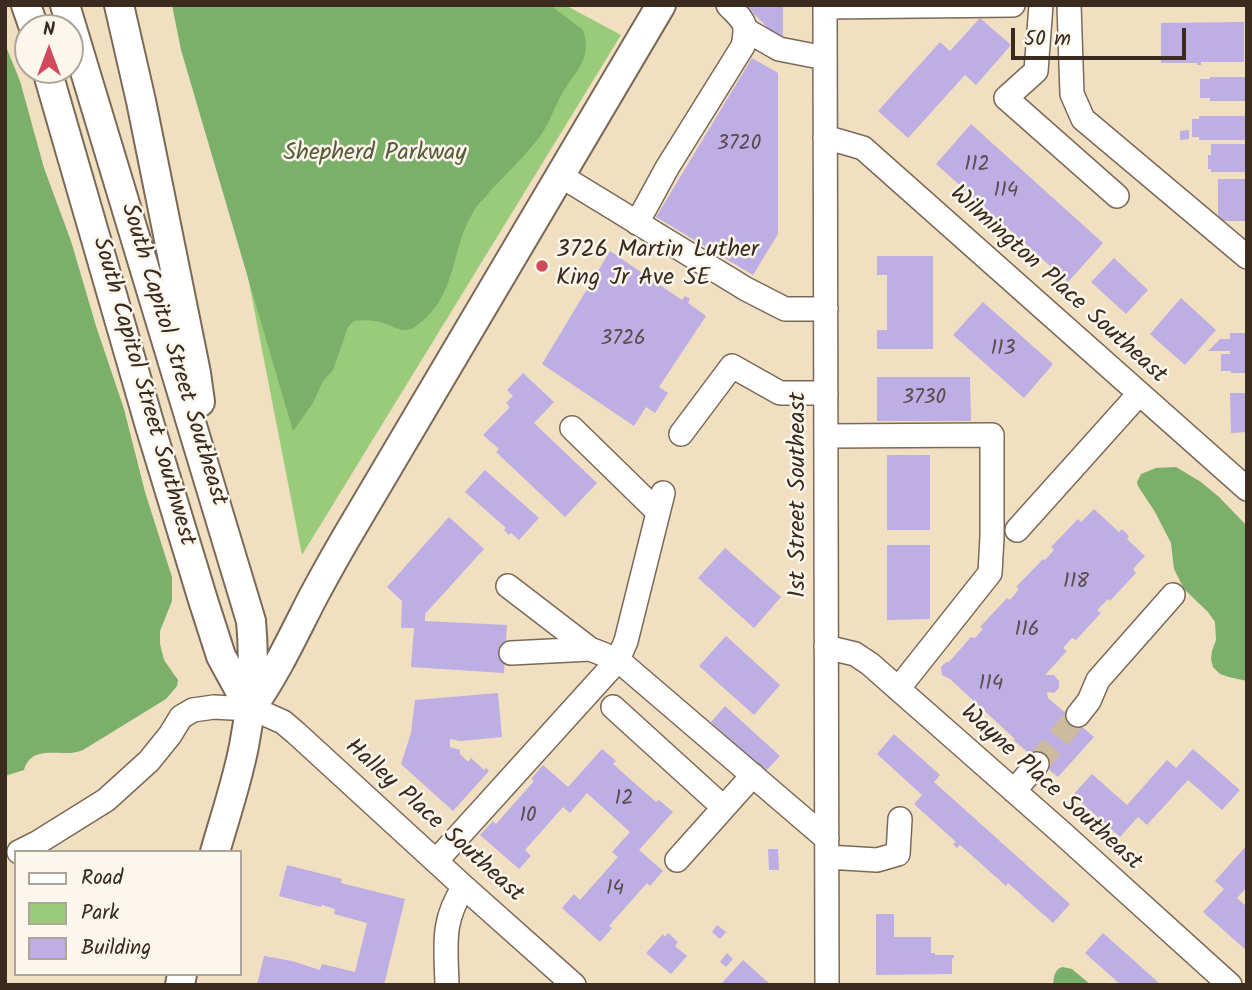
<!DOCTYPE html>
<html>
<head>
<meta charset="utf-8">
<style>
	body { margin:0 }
	#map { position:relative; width:1252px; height:990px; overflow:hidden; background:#f1dfc1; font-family:Kalam,sans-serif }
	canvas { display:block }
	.frame { position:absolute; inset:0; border:7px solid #3b2a1e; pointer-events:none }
	.legend { position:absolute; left:14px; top:850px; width:228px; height:126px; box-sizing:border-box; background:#fbf7ec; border:2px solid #aea59a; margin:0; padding:9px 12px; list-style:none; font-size:21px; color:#3b2a1e }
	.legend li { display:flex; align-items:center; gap:14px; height:35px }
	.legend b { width:35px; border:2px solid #aea59a }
	.north { position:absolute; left:14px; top:14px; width:70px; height:70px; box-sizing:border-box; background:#fbf7ec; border:2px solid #aea59a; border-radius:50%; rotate:0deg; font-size:19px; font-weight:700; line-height:28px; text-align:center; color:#3b2a1e }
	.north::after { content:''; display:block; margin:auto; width:24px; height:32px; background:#d1495b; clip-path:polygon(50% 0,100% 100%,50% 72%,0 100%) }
	.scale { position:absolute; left:1011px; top:28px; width:175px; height:32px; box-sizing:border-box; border:4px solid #3b2a1e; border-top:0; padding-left:9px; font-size:21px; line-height:24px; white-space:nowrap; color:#3b2a1e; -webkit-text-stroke:5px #fbf7ec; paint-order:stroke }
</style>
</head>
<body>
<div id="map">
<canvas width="1252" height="990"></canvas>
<div class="frame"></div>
<ul class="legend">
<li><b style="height:9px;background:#fff"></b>Road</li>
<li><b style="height:19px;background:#9acb7a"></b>Park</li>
<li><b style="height:19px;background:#bdaee3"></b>Building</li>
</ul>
<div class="north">N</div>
<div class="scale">50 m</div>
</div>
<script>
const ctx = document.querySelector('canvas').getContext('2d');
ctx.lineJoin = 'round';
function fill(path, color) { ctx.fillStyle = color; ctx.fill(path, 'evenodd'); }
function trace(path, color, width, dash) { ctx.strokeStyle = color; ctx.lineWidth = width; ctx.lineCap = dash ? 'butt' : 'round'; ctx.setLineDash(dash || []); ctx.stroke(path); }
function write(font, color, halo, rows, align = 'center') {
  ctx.font = font + ' Kalam,sans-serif'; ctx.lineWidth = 5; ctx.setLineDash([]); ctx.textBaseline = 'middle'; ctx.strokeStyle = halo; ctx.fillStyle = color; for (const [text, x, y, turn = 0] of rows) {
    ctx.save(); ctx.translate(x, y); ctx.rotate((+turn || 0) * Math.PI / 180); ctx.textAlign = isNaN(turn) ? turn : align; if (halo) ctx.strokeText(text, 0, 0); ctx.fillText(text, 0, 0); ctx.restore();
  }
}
fill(new Path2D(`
	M195,5H565L621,35L302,555Z`), '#9acb7a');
fill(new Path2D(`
	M172,5H550L583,30C592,56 579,68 566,87C555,104 550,124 538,139C524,157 507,173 491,190C487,196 481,201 477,206C448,248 461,294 415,327C403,335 392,325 380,322C371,320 363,320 354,321L348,327L333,370L323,381L313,403L293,431L181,50Z
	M5,44L20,81L44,168L71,241L96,326L124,409L145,492L172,577V601L160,631V644L164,660L178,680L177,686L166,699L83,750C64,759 32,742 24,770L5,776Z
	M1176,467L1201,482L1219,497L1247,526V681L1229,677L1220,674L1213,667L1211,659L1212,651L1216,640L1215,622L1208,612L1184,589L1174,569L1171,543L1155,512L1138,486L1137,482L1141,474L1156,468Z
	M1062,967L1072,969L1091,985H1053C1054,977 1054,970 1062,967Z`), '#7baf6a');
fill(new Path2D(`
	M745,5H783V36L781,39L778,38Z
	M980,18L1011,45L976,85L965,75L908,138L878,111L940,42L950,51Z
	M1244,22V62H1201V65H1197V63H1161V23Z
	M752,58L778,73V234L753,275L656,217Z
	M1210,77H1245L1247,80V101H1210V98H1200V79H1210Z
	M1199,116H1245L1247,140H1199V137H1192V119H1199Z
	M971,124L1103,243L1068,282L936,164Z
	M1189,130V139L1180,140V131Z
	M1211,144H1247V172H1211V169H1208V155H1211Z
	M1218,179H1247V221H1218Z
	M610,251L682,300L685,296L690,299L688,303L706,316L659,387L668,393L655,413L646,407L634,426L542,364Z
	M877,256H933V349H877V330H887V275H877Z
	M1114,258L1148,290L1126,314L1091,282Z
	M1181,298L1216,330L1185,365L1150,334Z
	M983,302L1053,364L1024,398L953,335Z
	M1230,333H1247V373H1231V371H1221V354H1230V351H1208L1220,339H1230Z
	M523,373L554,402L534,423L597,483L565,517L496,452L499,449L483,435L510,407L506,403L513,396L507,390Z
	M877,377H970L971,421H877Z
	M1230,393H1247V432L1231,433Z
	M887,455H930V530H887Z
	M485,470L539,518L519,540L511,533L509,535L504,530L506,528L465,492Z
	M1094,509L1119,532L1122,529L1129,536L1127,539L1145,556L1133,569L1136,573L1110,601L1108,599L1097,610L1101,613L1076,640L1072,638L1063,648L1067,651L1045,675H1054L1059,681V688L1054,693L1047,692L1048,698L1094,737L1058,777L1013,740L1015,739L950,679L942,675L941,667L946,662H949L971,637L975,638L983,629L980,627L1007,598L1010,600L1019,589L1016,587L1043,559L1045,560L1054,550L1051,547L1078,519L1081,522Z
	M449,517L484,549L425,614V621L507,625L504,673L411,667L414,628H401L402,601L387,587Z
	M887,545H930V619L887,620Z
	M725,548L781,597L754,628L698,578Z
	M726,636L780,685L754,715L699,666Z
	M498,693L502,737L461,741L450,739V747L460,750V754L468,762L471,758L484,770L486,768L489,771L453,811L401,764L411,733L415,700Z
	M725,706L780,756L766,771L711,722Z
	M894,734L940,775L934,782L1070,904L1053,923L1008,883L1006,886L960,845L957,848L953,844L956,842L914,804L922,795L877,754Z
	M602,749L616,761L613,764L656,802L659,800L673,812L639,850L663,871L650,886L647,883L609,926L612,928L600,942L562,908L574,894L580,900L618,857L612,852L630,832L587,793L570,813L563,807L525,850L531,856L519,869L480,835L493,821L496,824L534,781L531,779L543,765L568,787Z
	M1193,749L1240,790L1222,810L1188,780L1147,825L1138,817L1120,837L1073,795L1092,774L1127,805L1167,760L1176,768Z
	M1247,845V887L1237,898L1247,907V951L1203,912L1224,889L1215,881Z
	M768,849H778L779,870H769Z
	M287,865L342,879L341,883L405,899L384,985H257L264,956L292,961L320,970L322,964L355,972L367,923L334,914L335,909L322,905L321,907L279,896Z
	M876,914H894V937H931V953H935V955H954V958H952V974L876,975Z
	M717,925L726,932L720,939L712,932Z
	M668,933L678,942L675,946L687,956L671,974L646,953L663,934L665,937Z
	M1103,933L1149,974L1161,985H1121L1085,953Z
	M727,953L733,959L726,967L720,962Z
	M743,960L771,985H720Z`), '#bdaee3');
trace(new Path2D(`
	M1037,764L1078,715`), '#cdbba0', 23, [23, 11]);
const minor = new Path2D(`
	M825,5L827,985
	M1041,5L1036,71L1006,98L1117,196
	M1069,5L1072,94L1083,119L1247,257
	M825,7L1013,5
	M746,30L779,49L825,58
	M825,137L863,148L1247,489
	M561,176L746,289L785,309H826
	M637,223L667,168L743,46C748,22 744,22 728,5
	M572,428L658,512
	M681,434L732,366L780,393H826
	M826,436L992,435V537L990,573L898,689
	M1017,530L1139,394
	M508,586L590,649L618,660L626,641L663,493
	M826,647L855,654L870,664L1062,833L1230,985
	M511,653L590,649
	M613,707L723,807
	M1078,715L1089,701L1098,680L1173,595
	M1014,791L1037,764
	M19,852L37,843L106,800L149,761L170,735L181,717L193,710L214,707L250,709L265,714L283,722L296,733L464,887L574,985
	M827,857L877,860L898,854L900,819
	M677,860L753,775
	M436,861L618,660L827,839
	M447,985C446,946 441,921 464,887`);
const major = new Path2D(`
	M26,5L34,28
	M65,5L251,621C255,663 252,705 244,746C237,782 225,817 215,852
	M119,5L141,101L196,373L200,402
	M47,70L150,426L203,600L221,656L250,709
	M252,707C277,671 293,636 313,597C327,571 341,546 356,521L661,5
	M180,985L182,974`);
trace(minor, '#7b6957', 26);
trace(major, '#7b6957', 32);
trace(minor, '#fff', 23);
trace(major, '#fff', 28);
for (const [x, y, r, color] of [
	[542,266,7,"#d1495b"]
]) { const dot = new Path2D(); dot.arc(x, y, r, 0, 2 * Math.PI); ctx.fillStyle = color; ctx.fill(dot); trace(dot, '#fbf7ec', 2.5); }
write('21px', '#5c4b4f', null, [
	["3720",739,145],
	["112",977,166],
	["114",1006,192],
	["3726",623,340],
	["113",1003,350],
	["3730",924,399],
	["118",1076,583],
	["116",1027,631],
	["114",991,685],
	["12",624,800],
	["10",528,817],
	["14",615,890]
]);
write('24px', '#585a3a', '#fbf7ec', [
	["Shepherd Parkway",375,155]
]);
write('24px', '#3b2a1e', '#fbf7ec', [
	["3726 Martin Luther",556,252],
	["King Jr Ave SE",556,280]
], 'left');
write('24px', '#3b2a1e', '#fbf7ec', [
	["Wilmington Place Southeast",1057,286,42],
	["South Capitol Street Southeast",172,355,73],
	["South Capitol Street Southwest",142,392,74],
	["1st Street Southeast",800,495,-90],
	["Wayne Place Southeast",1050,789,42],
	["Halley Place Southeast",433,822,42]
]);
</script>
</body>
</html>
